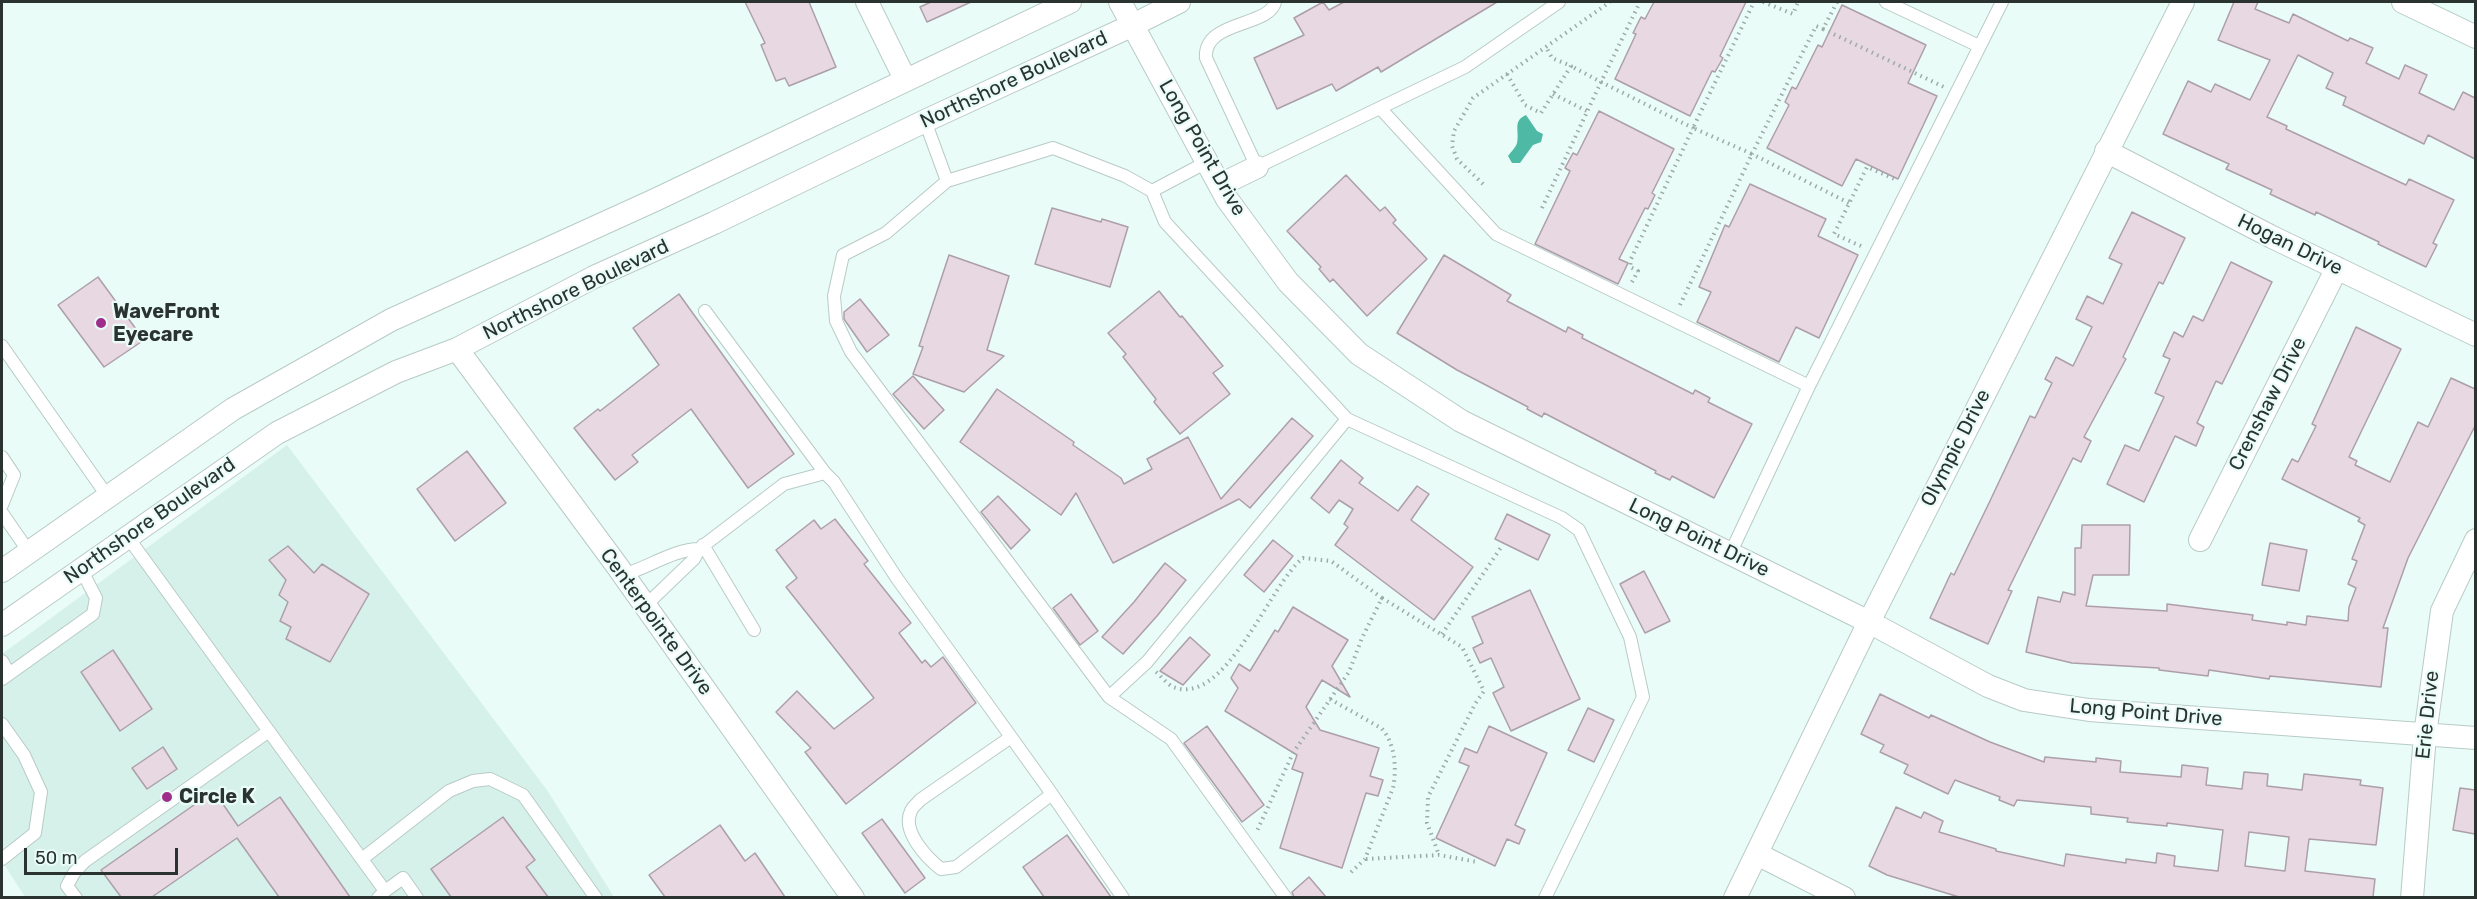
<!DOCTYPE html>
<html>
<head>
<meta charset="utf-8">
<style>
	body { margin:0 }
	#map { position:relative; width:2477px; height:899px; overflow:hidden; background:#e9fcf8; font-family:Rubik,sans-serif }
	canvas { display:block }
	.frame { position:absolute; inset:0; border:3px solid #2b3331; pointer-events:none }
	.scale { position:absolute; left:24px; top:848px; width:154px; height:27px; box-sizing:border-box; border:3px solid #2b3331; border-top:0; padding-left:8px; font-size:18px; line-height:21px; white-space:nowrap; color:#2b3331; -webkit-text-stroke:4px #e9fcf8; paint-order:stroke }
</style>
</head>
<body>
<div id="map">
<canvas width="2477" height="899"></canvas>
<div class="frame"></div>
<div class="scale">50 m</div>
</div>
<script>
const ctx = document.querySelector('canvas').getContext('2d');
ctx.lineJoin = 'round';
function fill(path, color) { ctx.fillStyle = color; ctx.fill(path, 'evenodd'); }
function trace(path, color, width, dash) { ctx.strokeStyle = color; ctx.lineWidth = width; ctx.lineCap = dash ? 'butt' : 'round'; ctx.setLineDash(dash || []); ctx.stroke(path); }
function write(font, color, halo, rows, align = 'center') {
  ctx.font = font + ' Rubik,sans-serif'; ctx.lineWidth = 4.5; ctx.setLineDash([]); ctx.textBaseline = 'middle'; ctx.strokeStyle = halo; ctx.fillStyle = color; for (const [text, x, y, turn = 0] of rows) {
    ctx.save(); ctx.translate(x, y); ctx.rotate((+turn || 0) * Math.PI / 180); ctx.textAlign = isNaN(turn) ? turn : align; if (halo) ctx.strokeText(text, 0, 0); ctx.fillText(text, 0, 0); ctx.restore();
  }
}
fill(new Path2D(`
	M287,445L547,790L614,897H25L2,861V654Z`), '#d5f1ea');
fill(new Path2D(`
	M1526,115L1537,131L1543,134L1541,142L1533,145L1520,163H1512L1508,156C1511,152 1516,147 1517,143C1520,131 1512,121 1526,115Z`), '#4ebaa6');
const building = new Path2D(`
	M745,2H809L836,67L789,86L785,78L776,81L761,45L765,43Z
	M931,2H971L927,22L920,7Z
	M1323,2L1329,10L1344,2H1497L1381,72L1378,67L1336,91L1332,84L1277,109L1254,58L1304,35L1294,18Z
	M1654,2H1746L1720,56L1723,58L1715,72L1712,71L1690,116L1615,79L1636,34L1633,33L1641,17L1645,19Z
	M2234,2H2258L2255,9L2289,23L2293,14L2348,41L2350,38L2373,48L2366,63L2399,79L2405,65L2427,75L2419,93L2454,110L2463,92L2475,98V159L2428,135L2424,144L2343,105L2346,97L2326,88L2333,73L2298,55L2267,117L2287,126L2286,129L2406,185L2409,179L2454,200L2433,243L2437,245L2426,267L2378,244L2379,242L2316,212L2315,215L2270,194L2272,190L2226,169L2229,164L2163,134L2188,81L2211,92L2215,84L2250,100L2270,60L2218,40Z
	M1842,5L1926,45L1908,83L1937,96L1898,179L1856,159L1842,186L1767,148L1789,105L1785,102L1792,87L1796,89L1818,45L1822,47Z
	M1599,111L1674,149L1652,193L1655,195L1648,209L1645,208L1619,259L1628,263L1618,284L1535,244L1570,171L1565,168L1573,153L1577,155Z
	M1346,175L1380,211L1385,207L1396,220L1393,223L1427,259L1367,316L1333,279L1330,282L1319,269L1321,267L1287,231Z
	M1750,184L1826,219L1818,236L1858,255L1819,338L1796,327L1779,362L1697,322L1711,292L1699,287L1725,225L1729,227Z
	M1052,208L1101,222L1102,219L1128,227L1110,287L1035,264Z
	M2132,212L2185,238L2163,284L2159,282L2123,357L2126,359L2084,437L2091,441L2081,462L2073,458L2008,590L2012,591L1988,644L1930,618L1951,573L1954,575L1989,503L2030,416L2035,418L2052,383L2045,379L2056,357L2073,366L2092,327L2076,319L2087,296L2103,304L2122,264L2109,258Z
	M949,255L1009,276L987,350L1004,356L964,392L913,374L923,347L919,346Z
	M1444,255L1511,295L1507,301L1566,332L1568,327L1583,335L1582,338L1693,394L1695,390L1710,398L1708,402L1752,424L1714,498L1672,476L1670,480L1655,473L1656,471L1544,413L1542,417L1527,409L1528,407L1457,370L1397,333Z
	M2231,262L2272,282L2222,384L2216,381L2197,423L2204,427L2196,446L2175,436L2144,502L2107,484L2125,445L2139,451L2164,397L2155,393L2170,359L2163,356L2174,332L2183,337L2193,316L2203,321Z
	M98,277L144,340L104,367L58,305Z
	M1159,291L1180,317L1182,316L1223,366L1213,373L1230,394L1180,434L1154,402L1156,399L1123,357L1126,354L1108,333Z
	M679,294L794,454L748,488L691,409L632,455L638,462L615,480L574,428L598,409L600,411L659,365L633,328Z
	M860,299L889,335L867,352L844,319V312Z
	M2356,327L2401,349L2349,457L2357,461L2355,465L2390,482L2418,422L2428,427L2451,378L2475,389V426L2408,558L2383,628H2388L2381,687L2270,676L2269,679L2209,670L2208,676L2159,670V668L2072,663L2026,652L2038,597L2060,602L2063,592L2075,595V548H2081L2082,525H2130L2129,575H2093L2086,606L2167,611V604L2253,615L2252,620L2287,625V622L2306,625L2307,616L2348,621L2349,607L2356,588L2348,584L2357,561L2352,559L2365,525L2358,521L2360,518L2282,479L2292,459L2298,462L2316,426L2312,424Z
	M913,376L944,410L924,429L893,394Z
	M997,389L1074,442L1073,445L1121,478L1124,484L1152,469L1147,459L1188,437L1221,499L1292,418L1313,436L1250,508L1239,499L1113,563L1076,493L1061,515L960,442Z
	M467,451L506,503L455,541L417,489Z
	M1341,460L1363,478L1359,483L1398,511L1417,486L1429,494L1411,520L1473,567L1434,620L1335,545L1348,527L1344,524L1353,509L1339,500L1329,513L1311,498Z
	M998,496L1030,530L1011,549L981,512Z
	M1507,514L1550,535L1538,560L1495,539Z
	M835,519L868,561L864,564L911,623L899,633L922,663L925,660L931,667L943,657L976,703L846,804L805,752L811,748L776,712L797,691L834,729L874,698L786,587L797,578L776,550L814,520L821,529Z
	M1273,540L1293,556L1264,592L1244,575Z
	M2270,543L2307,550L2299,591L2262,585Z
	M288,546L314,573L322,564L369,594L330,662L286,639L291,627L280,621L288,602L279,595L286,580L269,560Z
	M1165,563L1186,580L1157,616L1123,654L1102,637L1134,602Z
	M1644,571L1670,621L1645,633L1620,584Z
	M1530,590L1580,699L1511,731L1493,693L1504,687L1491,658L1480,663L1473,648L1483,643L1472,617Z
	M1071,594L1098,631L1080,645L1053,608Z
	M1293,607L1348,640L1332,666L1350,697L1322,680L1306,707L1320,730L1379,748L1370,776L1383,780L1378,796L1366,793L1342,868L1280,848L1303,773L1292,769L1297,755L1225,711L1238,688L1231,678L1239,664L1250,671L1275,630L1278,632Z
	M1190,637L1210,655L1183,685L1160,671Z
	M113,650L152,709L120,731L81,672Z
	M1880,694L1929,718L1931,715L1990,742L2044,762L2045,757L2096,762V758L2121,761L2120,772L2181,777L2182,765L2208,768L2206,785L2242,789L2244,772L2268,774L2267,786L2302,790L2304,774L2361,780L2360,785L2383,788L2376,845L2309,839L2305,871L2375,879L2373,897H1959L1887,875L1869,866L1896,807L1921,818L1924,812L1943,821L1939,832L1996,849V851L2064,866L2066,854L2126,863V859L2156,863L2157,853L2175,856L2174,866L2218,871L2223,830L2167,823V826L2127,822L2128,818L2091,814V807L2017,800L2014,806L1999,800L2000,797L1955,780L1948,794L1904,773L1908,765L1880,752L1884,745L1861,734ZM2249,832L2289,837L2285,871L2245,866Z
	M1588,708L1614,720L1594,762L1568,750Z
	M1207,726L1264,805L1242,822L1184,743Z
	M1489,726L1547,753L1515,825L1525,830L1519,844L1507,839L1495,866L1436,838L1469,766L1459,762L1465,748L1477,753Z
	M163,747L177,769L147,789L132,768Z
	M2460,788L2475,790V834L2453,830Z
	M214,791L238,826L280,797L350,897H279L237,838L152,897H121L101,870Z
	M503,817L535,860L526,867L548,897H451L431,869Z
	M882,819L925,878L905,893L862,833Z
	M720,825L745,861L755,853L785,897H665L649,875Z
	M1067,835L1111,897H1044L1023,867Z
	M1309,877L1326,897H1294L1292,892Z`);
fill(building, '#e7d8e2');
trace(building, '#ad9fa9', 1.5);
const service = new Path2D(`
	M1275,2C1270,27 1203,20 1206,58L1257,167L1465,67L1559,2
	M1886,2L1979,46
	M1380,108L1496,234L1809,386
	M925,121L947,181L1053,148L1125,176L1152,191L1207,162
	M947,181L886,233L843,255L834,296L836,321L851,352L1109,697L1147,662L1347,419L1165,222L1152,191
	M705,311L825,473
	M2,346L108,497
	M1347,419L1562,518L1579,530L1630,637L1643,697L1545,898
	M2,457L14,475L2,505
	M2,513L29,552
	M127,536L385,891L378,898
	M703,545L754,630
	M1730,554L1809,386L2002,2
	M623,575C647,568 675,549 699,549
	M645,606L694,559L699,549L784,484L825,473L834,482L896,577L1047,787L1123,898
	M2,661L9,673
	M2,679L93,614L96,598L81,569
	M1109,697L1171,739L1286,898
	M2,724L24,755L41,792L35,833L2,859
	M1011,737L920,800C918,803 912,807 911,811C901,831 927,858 941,869L956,867L1052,794
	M362,859L449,791L473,781L490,779L523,795L596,898
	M385,891L403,878L417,898
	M76,898L67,886L74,873L85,861L269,731`);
const minor = new Path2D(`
	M867,2L905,79
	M1120,2L1227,199L1288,282L1359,354L1461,421L1869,622L1988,686L2024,700L2089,710L2476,738
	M2403,2L2476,37
	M2106,151L2272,237L2476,335
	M1220,185L1257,167
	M457,349L615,563L853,898
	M2200,540L2337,268
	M2,571L233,409L391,320L655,200L1070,2
	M2,625L277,433L396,372L457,349L594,277L714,223L925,121L1133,25L1179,2
	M1757,854L1844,898
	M1735,898L1869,622L2183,2
	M2412,898L2425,735L2442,611L2476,540`);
trace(service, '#b8cbc6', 14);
trace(minor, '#b8cbc6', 24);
trace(new Path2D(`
	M1763,2L1793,14L1798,2
	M1837,2L1823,29L1816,26L1752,154L1849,203
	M1823,29L1944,87
	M1507,74L1525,105L1541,113L1571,66L1552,58L1546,47
	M1553,94L1587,111
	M1483,184L1457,159L1452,146L1454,131L1473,98L1610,2
	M1542,208L1601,82L1571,66
	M1861,246L1834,234L1867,167L1897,180
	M1632,282L1638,271L1630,267L1631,259L1693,128L1601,82L1640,2
	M1680,305L1752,154L1693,128L1754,2
	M1382,598L1462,647L1484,691L1475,704L1428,797L1427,823L1439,855
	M1442,634L1502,546
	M1156,672C1161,676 1167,684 1173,687C1226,708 1270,583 1303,558L1331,561L1382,598L1362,638L1349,672L1293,753L1256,833
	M1330,699L1381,728C1395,742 1397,769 1393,788L1365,859L1348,875
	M1366,859L1439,855L1478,862`), '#9daba8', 4, [1.5, 4.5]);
trace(service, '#fff', 12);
trace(minor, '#fff', 22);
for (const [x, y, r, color] of [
	[101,323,6,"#9f2e8a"],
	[167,797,6,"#9f2e8a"]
]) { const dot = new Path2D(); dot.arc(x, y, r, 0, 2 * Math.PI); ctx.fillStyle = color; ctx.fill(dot); trace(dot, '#e9fcf8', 2); }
write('20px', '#2b3331', '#e9fcf8', [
	["Northshore Boulevard",1014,80,-25],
	["Long Point Drive",1202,148,60],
	["Hogan Drive",2290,245,26],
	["Northshore Boulevard",576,290,-26],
	["Crenshaw Drive",2268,404,-63],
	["Olympic Drive",1956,448,-63],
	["Northshore Boulevard",150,521,-35],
	["Long Point Drive",1699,538,26],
	["Centerpointe Drive",656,622,54],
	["Long Point Drive",2146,713,5],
	["Erie Drive",2428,715,-84]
]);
write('bold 20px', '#2b3331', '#e9fcf8', [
	["WaveFront",113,312],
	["Eyecare",113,335],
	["Circle K",179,797]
], 'left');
</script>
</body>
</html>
